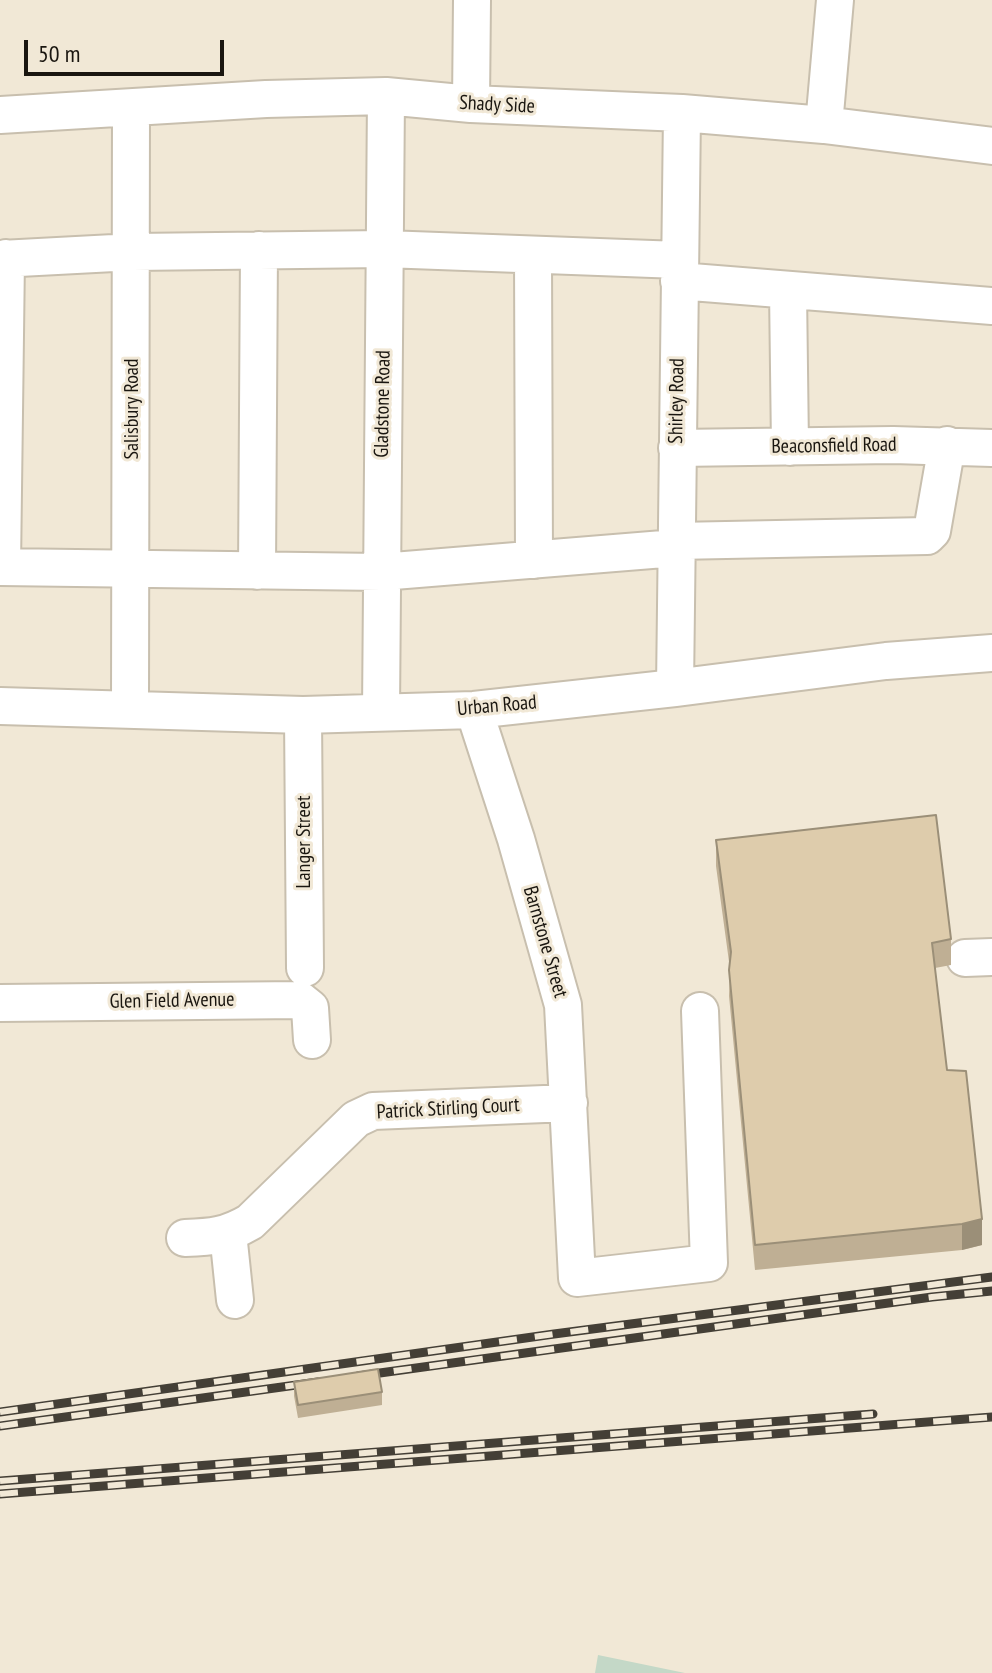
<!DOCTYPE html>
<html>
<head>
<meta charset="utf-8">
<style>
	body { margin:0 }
	#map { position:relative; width:992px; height:1673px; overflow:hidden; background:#f1e8d6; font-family:"PT Sans Narrow",sans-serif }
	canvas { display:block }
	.scale { position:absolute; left:24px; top:40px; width:200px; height:36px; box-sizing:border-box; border:4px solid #1a1610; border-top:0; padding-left:10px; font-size:24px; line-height:28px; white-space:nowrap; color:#1a1610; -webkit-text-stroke:6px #f1e8d6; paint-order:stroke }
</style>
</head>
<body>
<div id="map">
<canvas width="992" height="1673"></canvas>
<div class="scale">50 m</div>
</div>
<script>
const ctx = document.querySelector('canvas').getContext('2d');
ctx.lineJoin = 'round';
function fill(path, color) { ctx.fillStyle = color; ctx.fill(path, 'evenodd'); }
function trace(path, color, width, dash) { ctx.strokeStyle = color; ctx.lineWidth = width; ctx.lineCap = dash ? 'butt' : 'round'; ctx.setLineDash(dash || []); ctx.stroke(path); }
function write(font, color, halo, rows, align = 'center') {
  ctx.font = font + ' "PT Sans Narrow",sans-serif'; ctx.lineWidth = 6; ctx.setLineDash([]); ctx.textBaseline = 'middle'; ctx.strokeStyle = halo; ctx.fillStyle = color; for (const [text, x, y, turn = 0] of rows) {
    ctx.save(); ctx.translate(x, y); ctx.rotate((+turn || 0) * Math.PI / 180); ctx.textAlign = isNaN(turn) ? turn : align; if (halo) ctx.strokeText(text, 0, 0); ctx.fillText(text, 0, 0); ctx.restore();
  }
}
fill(new Path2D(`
	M598,1655L685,1673H595Z`), '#c4d8c7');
const minor = new Path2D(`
	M471,104L472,0
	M0,115L266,99L386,96L471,104L682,113L824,125L992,146
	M824,125L835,0
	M533,255L534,560
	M0,259L133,252L385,249L679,260
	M679,281L992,306
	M788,290L790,447
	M677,448L893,445L992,448
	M676,541L927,536L932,531L947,445
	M0,567L381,572L676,548
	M2,567L6,258
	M257,571L259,250
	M675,688L682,113
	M0,706L303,715L474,710L675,688L886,661L992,653
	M130,710L131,109
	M474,710L516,839L563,1005L577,1278L709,1263L700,1011
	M381,711L386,96
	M303,715L305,968
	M965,958L992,957
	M0,1003L300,1000L310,1008L312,1040
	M228,1233L235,1300
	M185,1238C212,1237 226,1236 250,1222L356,1119L373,1111L569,1103`);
trace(minor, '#c8bfae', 40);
trace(minor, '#fff', 36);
const rail = new Path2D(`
	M358,1376L932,1297L992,1291
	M0,1412L554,1334L992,1277
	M0,1426L318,1382
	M0,1481L873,1414
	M0,1494L992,1417`);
trace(rail, '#443f36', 9);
trace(rail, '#f1e8d6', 6, [18]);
fill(new Path2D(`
	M716,840L951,939V965L935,968L947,1070L982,1245L962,1250L755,1270L729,996L730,969L716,866Z
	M294,1382L382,1392V1405L298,1418L294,1396Z`), '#bfaf94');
fill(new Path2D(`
	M982,1219V1245L962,1250V1224Z`), '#9b8f78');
const building = new Path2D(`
	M936,815L951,939L932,943L947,1070L966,1071L982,1219L962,1224L755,1245L729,970L731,952L716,840Z
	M378,1369L382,1392L298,1405L294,1382Z`);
fill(building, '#deccac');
trace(building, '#9b8f78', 2);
write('20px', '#1a1610', '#f1e8d6', [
	["Shady Side",497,105,3],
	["Shirley Road",677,401,-89],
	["Gladstone Road",383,404,-89],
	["Salisbury Road",132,409,-90],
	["Beaconsfield Road",834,446,-1],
	["Urban Road",497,706,-5],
	["Langer Street",304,842,-90],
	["Barnstone Street",545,942,74],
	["Glen Field Avenue",172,1001,-1],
	["Patrick Stirling Court",448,1109,-3]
]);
</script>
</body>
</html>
